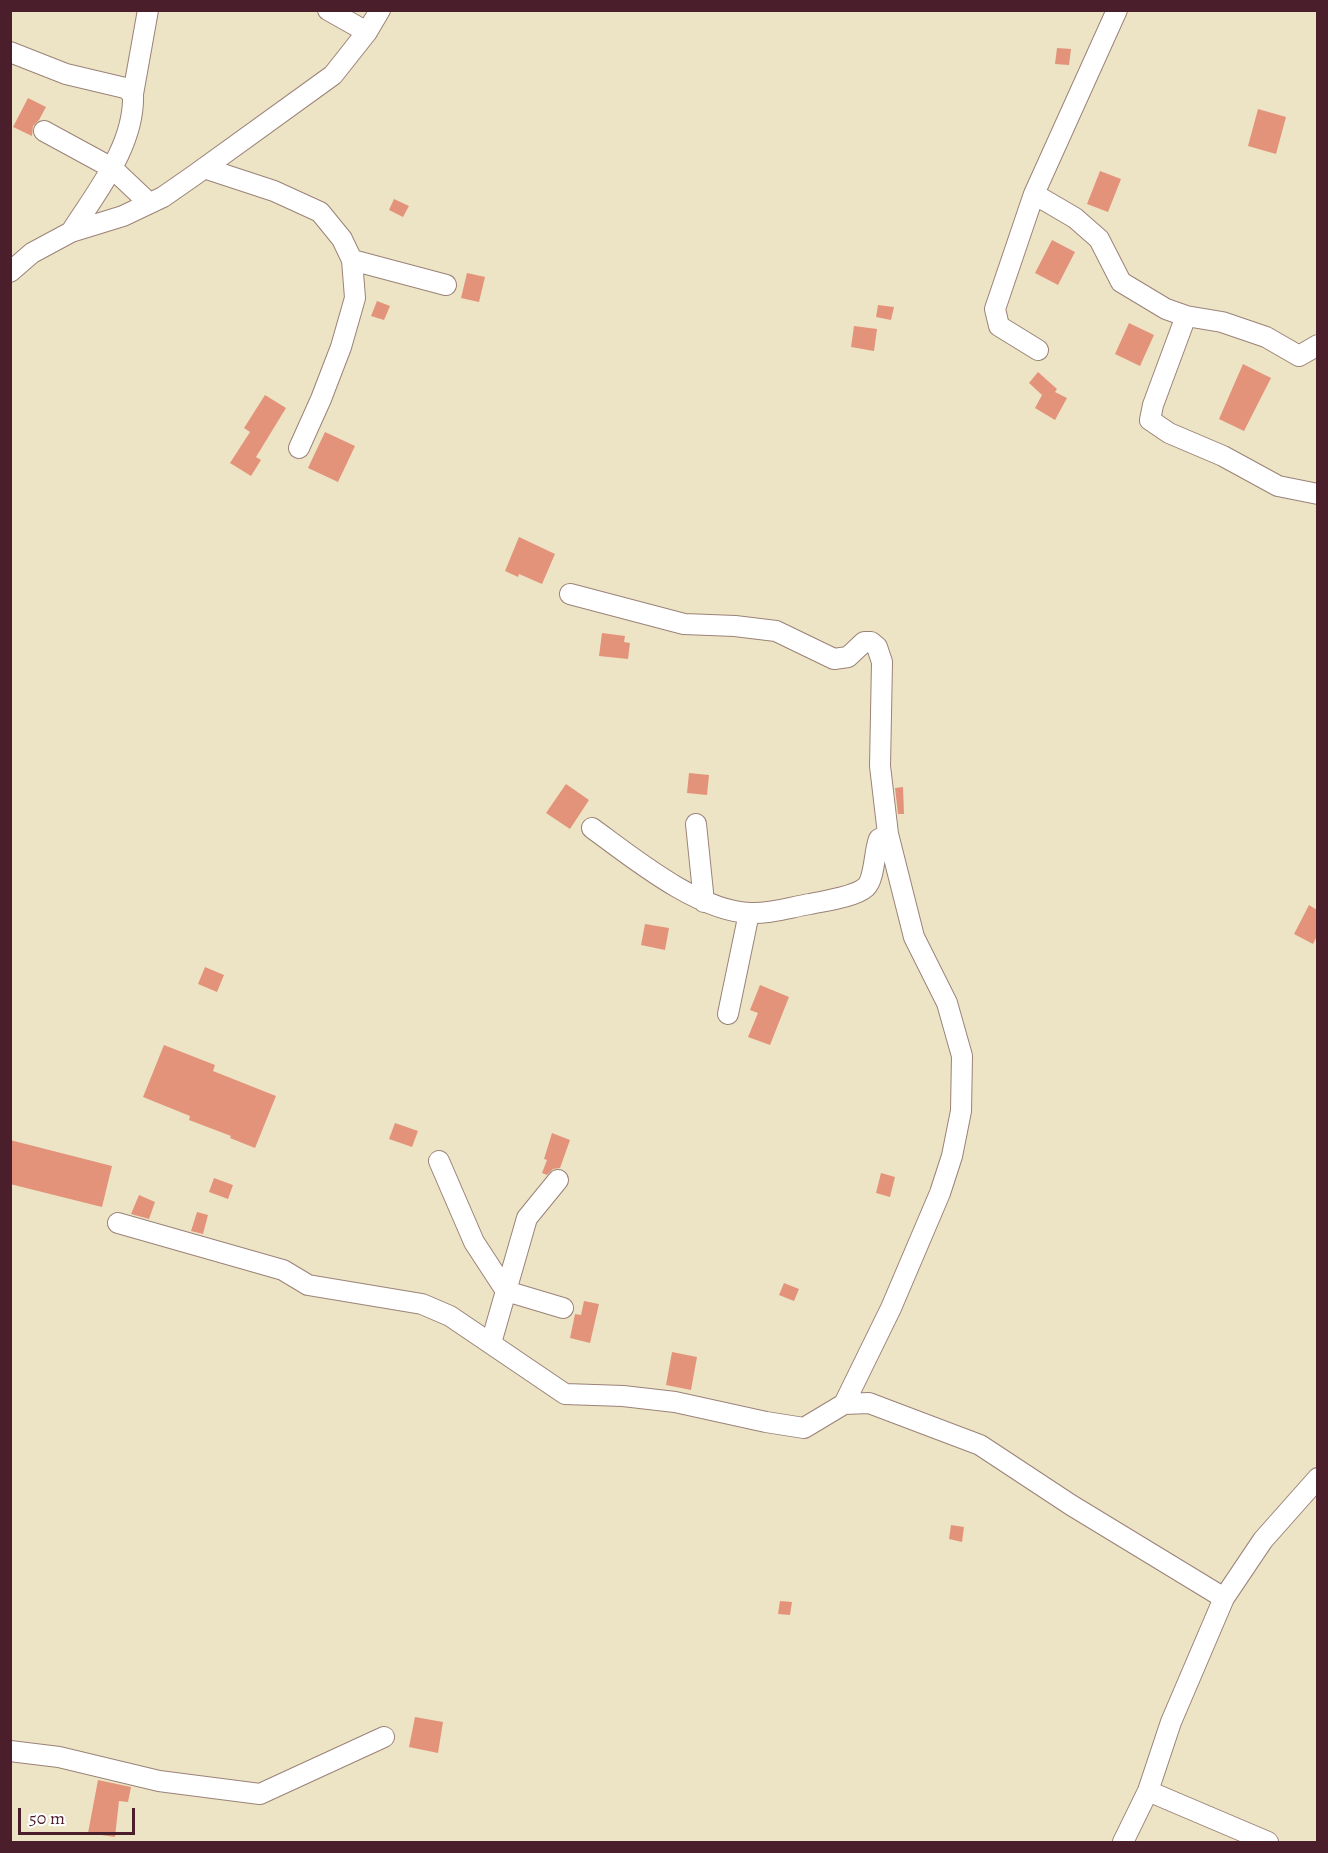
<!DOCTYPE html>
<html>
<head>
<meta charset="utf-8">
<style>
	body { margin:0 }
	#map { position:relative; width:1328px; height:1853px; overflow:hidden; background:#ece4c5; font-family:Alegreya,serif }
	canvas { display:block }
	.frame { position:absolute; inset:0; border:12px solid #4a1f2b; pointer-events:none }
	.scale { position:absolute; left:18px; top:1808px; width:117px; height:27px; box-sizing:border-box; border:3px solid #4a1f2b; border-top:0; padding-left:8px; font-size:18px; line-height:21px; white-space:nowrap; color:#4a1f2b; -webkit-text-stroke:4px #fff; paint-order:stroke }
</style>
</head>
<body>
<div id="map">
<canvas width="1328" height="1853"></canvas>
<div class="frame"></div>
<div class="scale">50 m</div>
</div>
<script>
const ctx = document.querySelector('canvas').getContext('2d');
ctx.lineJoin = 'round';
function fill(path, color) { ctx.fillStyle = color; ctx.fill(path, 'evenodd'); }
function trace(path, color, width, dash) { ctx.strokeStyle = color; ctx.lineWidth = width; ctx.lineCap = dash ? 'butt' : 'round'; ctx.setLineDash(dash || []); ctx.stroke(path); }
fill(new Path2D(`
	M1057,48L1071,49L1069,65L1055,64Z
	M28,98L46,107L39,120L33,126L32,136L13,127Z
	M1258,109L1286,117L1276,154L1248,146Z
	M1100,171L1121,179L1108,212L1087,204Z
	M394,199L409,206L403,217L389,210Z
	M1052,240L1075,252L1058,285L1035,273Z
	M467,273L485,277L479,302L461,298Z
	M377,301L390,306L384,320L371,316Z
	M878,305L894,307L891,320L876,317Z
	M1129,323L1154,335L1140,366L1115,354Z
	M854,326L877,329L874,351L851,347Z
	M1243,364L1271,378L1244,431L1219,419Z
	M1038,372L1057,389L1055,392L1067,398L1055,420L1035,408L1042,395L1029,383Z
	M265,395L286,408L256,457L261,460L251,476L230,463L250,432L244,428Z
	M325,432L355,446L338,482L308,468Z
	M519,537L555,554L542,584L519,574L518,577L505,571Z
	M602,633L625,636L624,642L630,643L628,659L599,656Z
	M689,773L709,775L707,795L687,793Z
	M566,784L589,800L570,829L546,813Z
	M903,787L904,814H898L895,788Z
	M1309,905L1317,910V936L1313,944L1294,934Z
	M645,924L669,928L665,950L641,945Z
	M205,967L224,975L217,992L198,984Z
	M760,985L789,997L770,1045L748,1037L758,1013L750,1010Z
	M164,1045L215,1065L213,1071L276,1096L255,1148L230,1138L231,1136L189,1120L190,1116L143,1097Z
	M395,1123L418,1131L412,1147L389,1139Z
	M552,1133L570,1140L560,1168L553,1169L547,1175L542,1173L547,1160L544,1159Z
	M10,1140L112,1166L102,1207L10,1184Z
	M881,1173L895,1177L890,1197L876,1193Z
	M214,1178L233,1185L228,1199L209,1192Z
	M139,1195L155,1202L149,1219L131,1214Z
	M197,1212L208,1215L203,1234L191,1231Z
	M784,1283L799,1289L794,1301L779,1295Z
	M584,1301L599,1304L590,1343L570,1338L575,1314L581,1315Z
	M672,1352L697,1357L691,1390L666,1385Z
	M951,1525L964,1527L962,1542L949,1539Z
	M780,1601L792,1602L790,1615L778,1614Z
	M415,1717L443,1722L438,1753L409,1747Z
	M98,1780L131,1787L128,1802L119,1801L115,1837L88,1833Z`), '#e4937b');
const minor = new Path2D(`
	M328,10L367,32
	M1117,10L1034,194L1075,218L1099,239L1121,282L1166,309L1186,316L1222,322L1266,337L1299,356L1318,345
	M10,52L66,74L125,88L133,94
	M44,131L112,168L149,203
	M204,168L274,191L320,212L342,239L352,260L355,298L341,347L321,399L299,448
	M1034,194L995,309L999,326L1038,350
	M71,232C97,191 135,145 133,94L148,10
	M352,260L446,285
	M10,272L32,253L71,232L123,216L163,197L196,174L333,75L367,32L380,10
	M1186,316L1153,405L1150,420L1169,433L1223,456L1278,486L1318,494
	M570,594L684,624L735,626L776,631L834,659L848,657L864,642H871L877,647L882,662L880,766L888,834L914,937L947,1003L962,1056L961,1111L952,1156L940,1193L891,1308L844,1404
	M696,824L704,902
	M592,828C633,858 699,912 751,913C771,914 791,907 810,904C824,901 855,897 866,887C875,878 874,851 879,839L888,834
	M728,1014L749,913
	M439,1161L474,1242L506,1291L563,1308
	M118,1223L283,1270L308,1285L422,1304L450,1316L565,1394L623,1396L675,1402L766,1422L804,1428L844,1404L869,1403L980,1445L1071,1505L1224,1598
	M491,1343L527,1218L558,1180
	M10,1751L59,1757L159,1781L260,1794L384,1737
	M1148,1791L1268,1842
	M1123,1842L1148,1791L1171,1722L1224,1598L1263,1540L1318,1478`);
trace(minor, '#9b8278', 22);
trace(minor, '#fff', 20);
</script>
</body>
</html>
